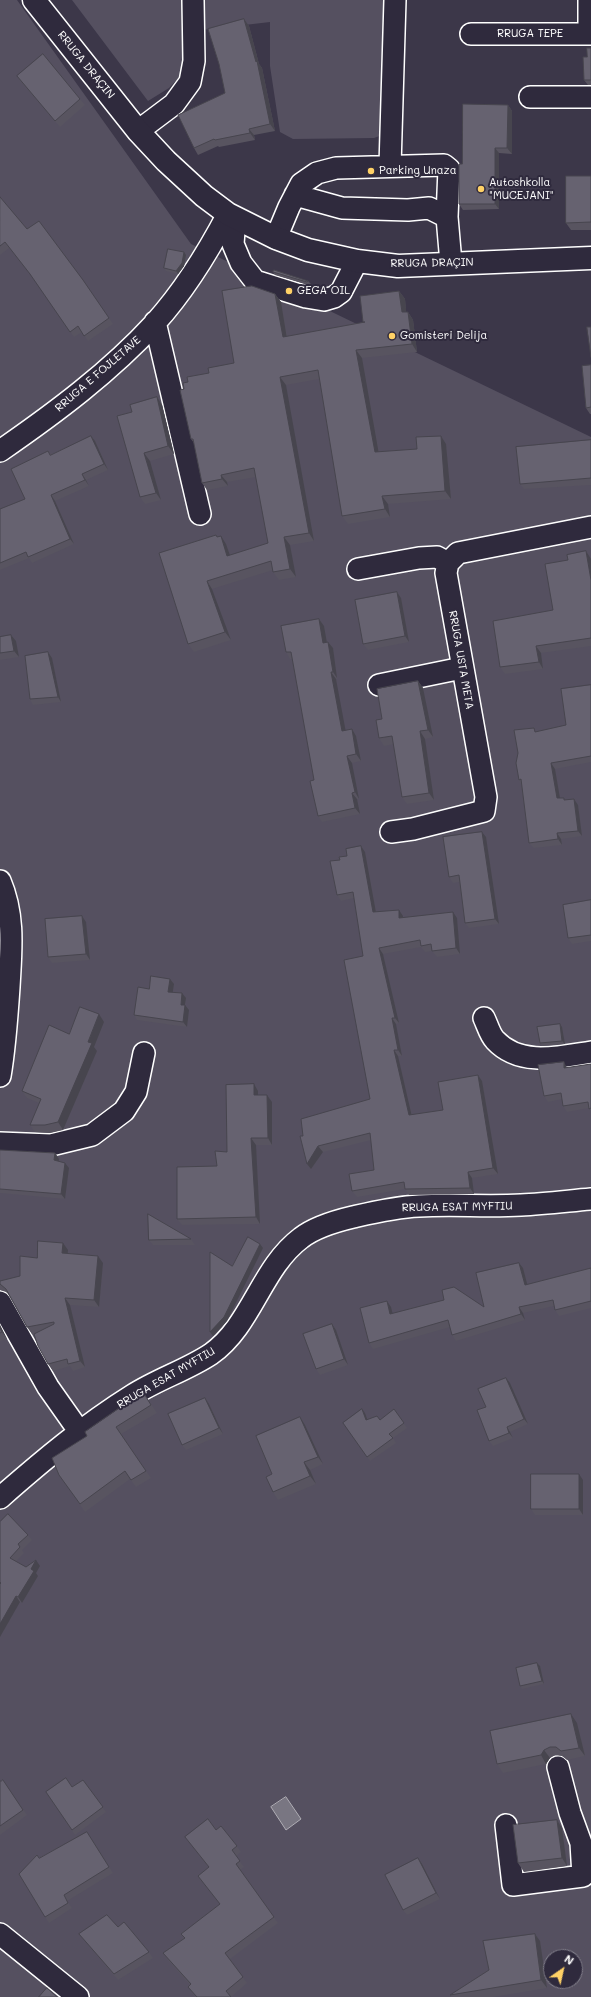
<!DOCTYPE html>
<html>
<head>
<meta charset="utf-8">
<style>
	body { margin:0 }
	#map { position:relative; width:591px; height:1997px; overflow:hidden; background:#3c3749; font-family:Mali,sans-serif }
	canvas { display:block }
	.north { position:absolute; left:543px; top:1949px; width:40px; height:40px; box-sizing:border-box; background:#2f2a3d; border:1px solid #827f8b; border-radius:50%; rotate:34deg; font-size:11px; font-weight:700; line-height:16px; text-align:center; color:#fff }
	.north::after { content:''; display:block; margin:auto; width:14px; height:18px; background:#ffd166; clip-path:polygon(50% 0,100% 100%,50% 72%,0 100%) }
</style>
</head>
<body>
<div id="map">
<canvas width="591" height="1997"></canvas>
<div class="north">N</div>
</div>
<script>
const ctx = document.querySelector('canvas').getContext('2d');
ctx.lineJoin = 'round';
function fill(path, color) { ctx.fillStyle = color; ctx.fill(path, 'evenodd'); }
function trace(path, color, width, dash) { ctx.strokeStyle = color; ctx.lineWidth = width; ctx.lineCap = dash ? 'butt' : 'round'; ctx.setLineDash(dash || []); ctx.stroke(path); }
function write(font, color, halo, rows, align = 'center') {
  ctx.font = font + ' Mali,sans-serif'; ctx.lineWidth = 4; ctx.setLineDash([]); ctx.textBaseline = 'middle'; ctx.strokeStyle = halo; ctx.fillStyle = color; for (const [text, x, y, turn = 0] of rows) {
    ctx.save(); ctx.translate(x, y); ctx.rotate((+turn || 0) * Math.PI / 180); ctx.textAlign = isNaN(turn) ? turn : align; if (halo) ctx.strokeText(text, 0, 0); ctx.fillText(text, 0, 0); ctx.restore();
  }
}
fill(new Path2D(`
	M0,0H17L191,244L591,437V1997H0ZM551,1957H575V1981H551Z
	M72,0H185L190,44L181,75L169,88L148,101Z
	M200,0H388L385,134L374,138L293,139L280,132L270,66V22L202,30Z`), '#555060');
const water = new Path2D(`
	M286,1797L301,1819L286,1830L271,1807Z`);
fill(water, '#797682');
trace(water, '#afadb4', 1);
const minor = new Path2D(`
	M471,34H591
	M589,34V0
	M530,97H591
	M138,131L174,104L190,82L194,61L193,0
	M390,166L395,0
	M295,195L342,208L408,210L429,208L447,217L451,263
	M235,218L233,244L241,263L255,281L306,297L324,300L334,297L341,292L357,261
	M276,238L289,207L301,184L317,173L336,168L444,165L449,169L447,217
	M155,322L200,514
	M0,451C55,413 110,372 155,323C184,291 208,252 228,214
	M358,569L419,558L437,557L448,563
	M379,685L462,668
	M391,832L413,829L484,811L486,797L446,573L448,563L458,553L591,527
	M0,881C15,916 11,950 9,987C7,1017 5,1047 0,1076
	M484,1018C487,1024 490,1035 495,1040C520,1067 559,1057 591,1052
	M0,1143L51,1145L92,1135L124,1111L136,1092L144,1053
	M0,1302L48,1387L79,1431
	M0,1498C42,1461 85,1425 133,1395C158,1379 187,1370 211,1354C252,1325 261,1268 301,1238C315,1227 336,1221 353,1217C375,1212 396,1207 419,1206C453,1204 487,1207 521,1205C544,1204 568,1201 591,1199
	M506,1825L513,1885L583,1876L581,1843L570,1813L558,1767
	M0,1934L78,1997`);
const major = new Path2D(`
	M34,0L138,131L166,161L204,196L228,214L276,238L308,250L357,261L398,266L591,258`);
trace(minor, '#fff', 24);
trace(major, '#fff', 25);
trace(minor, '#2f2a3d', 21);
trace(major, '#2f2a3d', 22);
fill(new Path2D(`
	M244,19L249,26L259,64L262,68L275,131L254,135L255,140L219,147L218,146L198,155L194,148L225,93Z
	M591,48V85H588L584,80L587,57Z
	M17,76L80,99L85,105L60,127L21,82Z
	M508,105L512,111V154L499,153V209L463,210L459,204L462,164Z
	M591,176V230H571L566,223Z
	M0,197L27,229L83,280L113,324L88,341L82,332L74,337L34,279L9,248L0,255Z
	M186,255L184,266L178,274L166,271L164,268Z
	M273,272L308,281L311,284L309,285L275,275Z
	M399,291L405,299L406,312H408L413,320L417,352L362,358L379,452L417,449L441,436L446,444L451,499L388,504L390,517L348,524L342,516L319,379L286,385L314,541L290,545L296,577L279,580L273,572V570L212,589L231,640L194,652L188,644L216,535L217,537L226,544L230,555L268,543L256,477L227,482L228,486L207,490L202,483L194,443L191,439L184,389L188,382L234,363L275,294L281,302L287,336L364,323L363,322Z
	M591,365V414H590L586,408Z
	M162,405L174,454L150,461L161,500L145,504L140,497L117,416Z
	M591,440V485L524,489L520,484Z
	M95,441L108,470L86,480L89,486L55,501L74,544L32,563L29,558L0,570V509L25,499L48,451L50,454Z
	M591,558V646L541,653L543,669L505,674L500,667L553,610Z
	M397,592L401,598L409,642L368,650L363,644Z
	M319,619L324,626L326,642H328L333,648L337,678L336,679L345,731L352,729L356,736L361,761L352,763L359,799H357L360,814L322,822L318,816L314,780L292,659H290L286,652Z
	M11,635L16,641L19,657L0,660V637Z
	M48,652L52,658L61,702L33,705L30,699Z
	M418,681L423,688L433,737L425,739L434,800L407,804L402,797L394,744L384,746L379,738L382,719Z
	M591,685V762L555,769L560,798H564L566,800L578,805L582,836L561,839L562,845L534,848L529,843L521,784L519,780L536,732L566,725Z
	M486,837L499,924L469,928L465,923L459,882L453,883L449,877Z
	M365,852L376,912L403,916V918H457L460,954L437,957L432,951L425,952L421,947L383,954L399,1023L396,1024L402,1056H398L412,1115L443,1110L478,1075L482,1081L498,1174L472,1178L474,1194L409,1195L405,1189L357,1197L352,1191L374,1170L371,1140L323,1152L311,1169L303,1136L370,1099L363,956L354,898L341,901L337,895L340,860Z
	M591,900V941L572,944L568,938Z
	M86,922L90,960L52,963L48,957Z
	M170,979L174,984L172,992L182,993L186,998L185,1005L189,1010L187,1027L137,1020L134,1015L149,989Z
	M104,1022L94,1047L97,1051L63,1130L50,1133L35,1132L30,1125L39,1103L27,1098L22,1091L69,1034Z
	M562,1027L565,1044L542,1046L540,1043Z
	M591,1064V1111L589,1108L567,1112L563,1106L562,1099L548,1102L544,1096L567,1068Z
	M254,1084L258,1091V1095H267L272,1102V1145H256L260,1224L182,1225L177,1219L217,1166L227,1152Z
	M0,1150L55,1153L59,1159L58,1161L69,1168L65,1199L0,1193Z
	M191,1239L195,1245H153L149,1240Z
	M68,1250L67,1253L98,1256L103,1263L99,1307L70,1305L85,1367L73,1371L70,1366L53,1371L48,1364L34,1334H32L27,1327L8,1294L6,1292L0,1290V1281L20,1276L37,1258Z
	M523,1268L527,1285L591,1268V1308L559,1316L555,1310L554,1306L523,1313L525,1320L456,1341L452,1335L450,1327L373,1349L369,1343L391,1307L392,1313L484,1307Z
	M332,1324L336,1330L348,1365L320,1375L316,1369Z
	M0,1325L7,1339L0,1341Z
	M506,1378L510,1383L528,1424L510,1432L513,1438L493,1446L489,1441L486,1407Z
	M143,1392L157,1413L121,1434L151,1478L136,1487L130,1479L85,1512L59,1475L87,1436Z
	M209,1404L223,1434L186,1450L182,1445Z
	M362,1409L365,1413L368,1419L380,1420L394,1409L407,1428L393,1438L396,1443L370,1461L343,1423Z
	M305,1425L323,1464L310,1470L316,1484L278,1500L273,1492L272,1474Z
	M583,1480V1515H535L531,1509Z
	M0,1522L28,1535L32,1540L22,1550L24,1553L16,1561L26,1567L40,1566L36,1573L38,1576L22,1603L20,1602L0,1637Z
	M537,1663L540,1666L544,1684L522,1689L520,1686Z
	M577,1723L585,1756L567,1760L562,1756L555,1755L550,1758L546,1764L503,1773L497,1764Z
	M0,1780L1,1781L3,1780L27,1815L0,1835Z
	M83,1780L106,1812L75,1835L46,1792L72,1786Z
	M557,1820L562,1828L567,1866L524,1872L518,1863Z
	M216,1830L237,1846L241,1852L236,1856L244,1867L240,1870L278,1923L230,1959L247,1983L231,1997H196L188,1987L190,1985L167,1959L163,1953L184,1938L181,1934L220,1904L198,1876L209,1868L185,1837Z
	M87,1832L113,1873L67,1901L72,1908L49,1923L45,1917L37,1855L39,1858Z
	M422,1864L440,1899L407,1915L403,1910Z
	M118,1927L149,1952L153,1958L118,1980L83,1939L79,1934Z
	M535,1934L540,1941L547,1988L493,1997H451L450,1995L489,1970Z`), '#585460');
fill(new Path2D(`
	M244,19L249,26L259,64L262,68L275,131L270,124L256,62Z
	M508,105L512,111V154L507,148Z
	M249,129L254,135L255,140L250,133Z
	M495,148L499,153V209L495,204Z
	M184,252L186,255L184,266L178,274L176,271Z
	M399,291L405,299L407,320L402,312Z
	M275,294L281,302L288,345L283,337Z
	M408,312L413,320L417,352L412,344Z
	M356,350L362,358L380,460L375,452Z
	M280,377L286,385L314,541L309,533Z
	M157,397L162,405L174,454L168,446Z
	M91,436L95,441L108,470L104,464Z
	M441,436L446,444L451,499L445,491Z
	M144,453L150,461L161,500L156,493Z
	M82,474L86,480L89,486L85,480Z
	M221,475L227,482L228,486L222,479Z
	M51,495L55,501L74,544L70,539Z
	M382,496L388,504L390,517L385,509Z
	M221,536L226,544L233,564L227,556Z
	M284,537L290,545L296,577L290,569Z
	M586,551L591,559V580Z
	M207,581L212,589L231,640L225,632Z
	M397,592L401,598L409,642L405,636Z
	M319,619L324,626L328,649L323,643Z
	M11,635L16,641L19,657L14,651Z
	M328,642L333,648L337,678L333,672Z
	M536,646L541,653L543,669L539,662Z
	M48,652L52,658L61,702L58,697Z
	M331,672L336,679L347,738L342,731Z
	M418,681L423,688L433,737L428,730Z
	M352,729L356,736L361,761L356,754Z
	M420,731L425,739L434,800L429,793Z
	M347,756L352,763L359,799L355,792Z
	M551,763L555,769L561,804L557,798Z
	M352,793L357,799L360,814L355,808Z
	M574,799L578,805L582,836L578,831Z
	M482,832L486,837L499,924L495,919Z
	M557,833L561,839L562,845L558,839Z
	M361,846L365,852L377,918L373,912Z
	M399,910L403,916V924L399,918Z
	M453,912L457,918L460,954L456,948Z
	M82,916L86,922L90,960L86,954Z
	M379,948L383,954L399,1023L395,1018Z
	M170,979L174,984L172,997L168,992Z
	M182,993L186,998L184,1010L181,1005Z
	M185,1005L189,1010L187,1027L183,1022Z
	M99,1014L104,1022L94,1047L97,1051L63,1130L58,1122Z
	M392,1018L396,1024L402,1056L398,1050Z
	M560,1024L562,1027L565,1044L562,1041Z
	M394,1050L398,1056L413,1121L409,1115Z
	M564,1062L567,1068H564Z
	M478,1075L482,1081L498,1174L493,1168Z
	M254,1084L258,1091V1102L254,1095Z
	M267,1095L272,1102V1145L268,1138Z
	M251,1138L256,1145L260,1224L256,1217Z
	M318,1146L323,1152L311,1169L307,1164Z
	M55,1153L59,1159L58,1166L54,1160Z
	M65,1163L69,1168L65,1199L61,1194Z
	M468,1172L472,1178L474,1194L470,1188Z
	M63,1243L68,1250L67,1260L62,1253Z
	M260,1244L263,1248L227,1321L213,1336L210,1332Z
	M98,1256L103,1263L99,1307L94,1300Z
	M519,1263L523,1268L529,1291L525,1285Z
	M65,1298L70,1305L85,1367L80,1361Z
	M387,1301L391,1307L394,1319L390,1314Z
	M519,1307L523,1313L525,1320L521,1314Z
	M332,1324L336,1330L348,1365L344,1359Z
	M0,1325L7,1339L2,1332L0,1328Z
	M506,1378L510,1383L528,1424L524,1419Z
	M205,1398L209,1404L223,1434L219,1428Z
	M362,1409L365,1413L369,1424L366,1420Z
	M300,1417L305,1425L323,1464L318,1457Z
	M507,1427L510,1432L513,1438L509,1433Z
	M304,1462L310,1470L316,1484L310,1476Z
	M579,1474L583,1480V1515L579,1509Z
	M36,1560L40,1566L36,1573L38,1576L22,1603L18,1597L31,1569Z
	M16,1596L20,1602L0,1637V1624Z
	M537,1663L540,1666L544,1684L542,1681Z
	M571,1714L577,1723L585,1756L579,1748Z
	M544,1750L550,1758L546,1764L541,1755Z
	M557,1820L562,1828L567,1866L562,1858Z
	M418,1858L422,1864L440,1899L436,1893Z
	M535,1934L540,1941L547,1988L541,1980Z`), '#47454e');
const building = new Path2D(`
	M244,19L256,62L257,61L270,124L249,129L250,133L215,140L214,139L194,148L178,115L225,93L219,64L208,29Z
	M587,48H591V80H584L583,57H587Z
	M43,54L80,99L55,121L17,76Z
	M463,104L508,105L507,148H495V204H459V164H462Z
	M566,176H591V222L566,223Z
	M0,197L27,229L39,221L83,280L109,318L84,336L78,326L70,332L30,274L5,242L0,246Z
	M168,249L184,252L182,263L176,271L164,268Z
	M274,270L308,281L307,282L273,272Z
	M252,286L275,294L283,337L365,322H363L360,296L399,291L402,312H408L412,344L356,350L375,452L417,449L416,437L441,436L445,491L382,496L385,509L342,516L318,370L280,377L309,533L284,537L290,569L273,572L271,561L207,581L225,632L188,644L159,553L216,535L217,537L221,536L227,556L268,543L254,468L221,475L222,479L202,483L193,439H191L180,390L184,389L183,383L188,382L187,377L209,373L208,368L234,363L222,291Z
	M587,327H591V357Z
	M591,365V407L586,408L582,366Z
	M157,397L168,446L144,453L156,493L140,497L117,416L132,412L130,405Z
	M91,436L104,464L82,474L85,480L51,495L70,539L28,557L26,552L0,563V509L25,499L11,469L48,451L50,455Z
	M591,440V478L520,484L516,447Z
	M586,551L591,580V638L536,646L539,662L500,667L493,621L553,610L545,564L568,560L567,555Z
	M397,592L405,636L363,644L355,600Z
	M319,619L323,643L328,642L333,672H331L342,731L352,729L356,754L347,756L355,792L352,793L355,808L318,816L310,781L314,780L291,652H286L281,626Z
	M11,635L14,651L0,653V637Z
	M48,652L58,697L30,699L25,656Z
	M418,681L428,730L420,731L429,793L402,797L392,736L379,738L376,720L382,719L377,689Z
	M591,685V756L551,763L557,798H564V800L574,799L578,831L557,833L558,839L529,843L521,779L519,780L516,763L518,753L514,730L534,728L535,732L566,725L561,689Z
	M482,832L495,919L465,923L459,875L449,877L443,837Z
	M361,846L373,912L399,910V918L453,912L456,948L432,951L431,944L421,946L420,940L379,948L395,1018H392L398,1050H394L409,1115L443,1110L438,1082L478,1075L493,1168L468,1172L470,1188L405,1189L404,1182L352,1191L349,1174L374,1170L370,1133L318,1146L307,1164L300,1136H303L301,1119L370,1099L344,960L363,956L353,892L337,895L330,861L340,860L339,857L347,856L346,849Z
	M591,900V935L568,938L563,905Z
	M82,916L86,954L48,957L45,919Z
	M151,976L170,979L168,992L182,993L181,1005H185L183,1022L134,1015L138,987L149,989Z
	M80,1007L99,1014L88,1042L92,1043L58,1122L45,1125H30L41,1099L22,1091L49,1025L69,1034Z
	M560,1024L562,1041L540,1043L537,1027Z
	M564,1062V1068L591,1064V1108L589,1109L588,1102L563,1106L561,1093L544,1096L538,1065Z
	M254,1084V1095H267L268,1138H251L256,1217L177,1219V1167L217,1166L215,1151L227,1152L226,1085Z
	M0,1150L55,1153L54,1160L65,1163L61,1194L0,1189Z
	M148,1214L191,1239L149,1240Z
	M248,1237L260,1244L224,1317L210,1332V1252L232,1266Z
	M38,1241L63,1243L62,1253L98,1256L94,1300L65,1298L80,1361L68,1364L67,1359L48,1364L38,1346L34,1334L54,1324V1322L27,1327L6,1289L0,1284V1281L20,1276V1256L37,1258Z
	M519,1263L525,1285L591,1268V1301L555,1310L553,1300L519,1307L521,1314L452,1335L448,1320L369,1343L360,1308L387,1301L390,1314L444,1300L442,1290L454,1287L484,1307L476,1273Z
	M332,1324L344,1359L316,1369L303,1334Z
	M0,1328L2,1332L0,1333Z
	M506,1378L524,1419L507,1427L509,1433L489,1441L477,1410L486,1407L478,1389Z
	M143,1392L151,1405L116,1427L146,1471L131,1480L125,1471L80,1504L59,1475L52,1458L87,1436L85,1432Z
	M205,1398L219,1428L182,1445L168,1414Z
	M362,1409L366,1420L377,1416L380,1420L394,1409L404,1423L389,1434L393,1438L367,1457L343,1423Z
	M300,1417L318,1457L304,1462L310,1476L273,1492L266,1477L272,1474L256,1436Z
	M531,1474H579V1509H531Z
	M8,1514L28,1535L18,1544L20,1547L10,1558L26,1567L36,1560L31,1569L34,1571L18,1597L16,1596L0,1624V1584L1,1583L0,1582V1522Z
	M537,1663L542,1681L520,1686L516,1668Z
	M571,1714L579,1748L561,1751L556,1747H550L544,1750L541,1755L497,1764L490,1731Z
	M66,1778L72,1787L83,1780L103,1807L72,1830L46,1792Z
	M3,1780L23,1810L0,1826V1781H1Z
	M208,1819L216,1830L221,1826L237,1846L232,1850L240,1861L236,1864L274,1917L225,1953L243,1977L226,1991L231,1997H197L188,1987L191,1984L163,1953L185,1938L181,1934L220,1904L198,1876L209,1867L185,1837Z
	M557,1820L562,1858L518,1863L513,1825Z
	M87,1832L109,1867L64,1895L68,1903L45,1917L19,1874L37,1855L39,1858Z
	M418,1858L436,1893L403,1910L385,1875Z
	M107,1915L118,1927L124,1922L149,1952L114,1974L79,1934Z
	M535,1934L541,1980L450,1995L489,1970L483,1941Z
	M47,1988L57,1997H39Z`);
fill(building, '#666270');
trace(building, '#47454e', 1);
for (const [x, y, r, color] of [
	[371,171,4,"#ffd166"],
	[481,189,4,"#ffd166"],
	[289,291,4,"#ffd166"],
	[392,336,4,"#ffd166"]
]) { const dot = new Path2D(); dot.arc(x, y, r, 0, 2 * Math.PI); ctx.fillStyle = color; ctx.fill(dot); trace(dot, '#2f2a3d', 1.5); }
write('11px', '#fff', '#2f2a3d', [
	["RRUGA TEPE",530,34],
	["RRUGA DRAÇIN",86,65,51],
	["RRUGA DRAÇIN",432,263,-1],
	["RRUGA E FOJLETAVE",98,374,-41],
	["RRUGA USTA META",461,660,80],
	["RRUGA ESAT MYFTIU",457,1207,-1],
	["RRUGA ESAT MYFTIU",166,1378,-30]
]);
write('11px', '#fff', '#2f2a3d', [
	["Parking Unaza",379,171],
	["Autoshkolla",489,183],
	["\"MUCEJANI\"",489,196],
	["GEGA OIL",297,291],
	["Gomisteri Delija",400,336]
], 'left');
</script>
</body>
</html>
